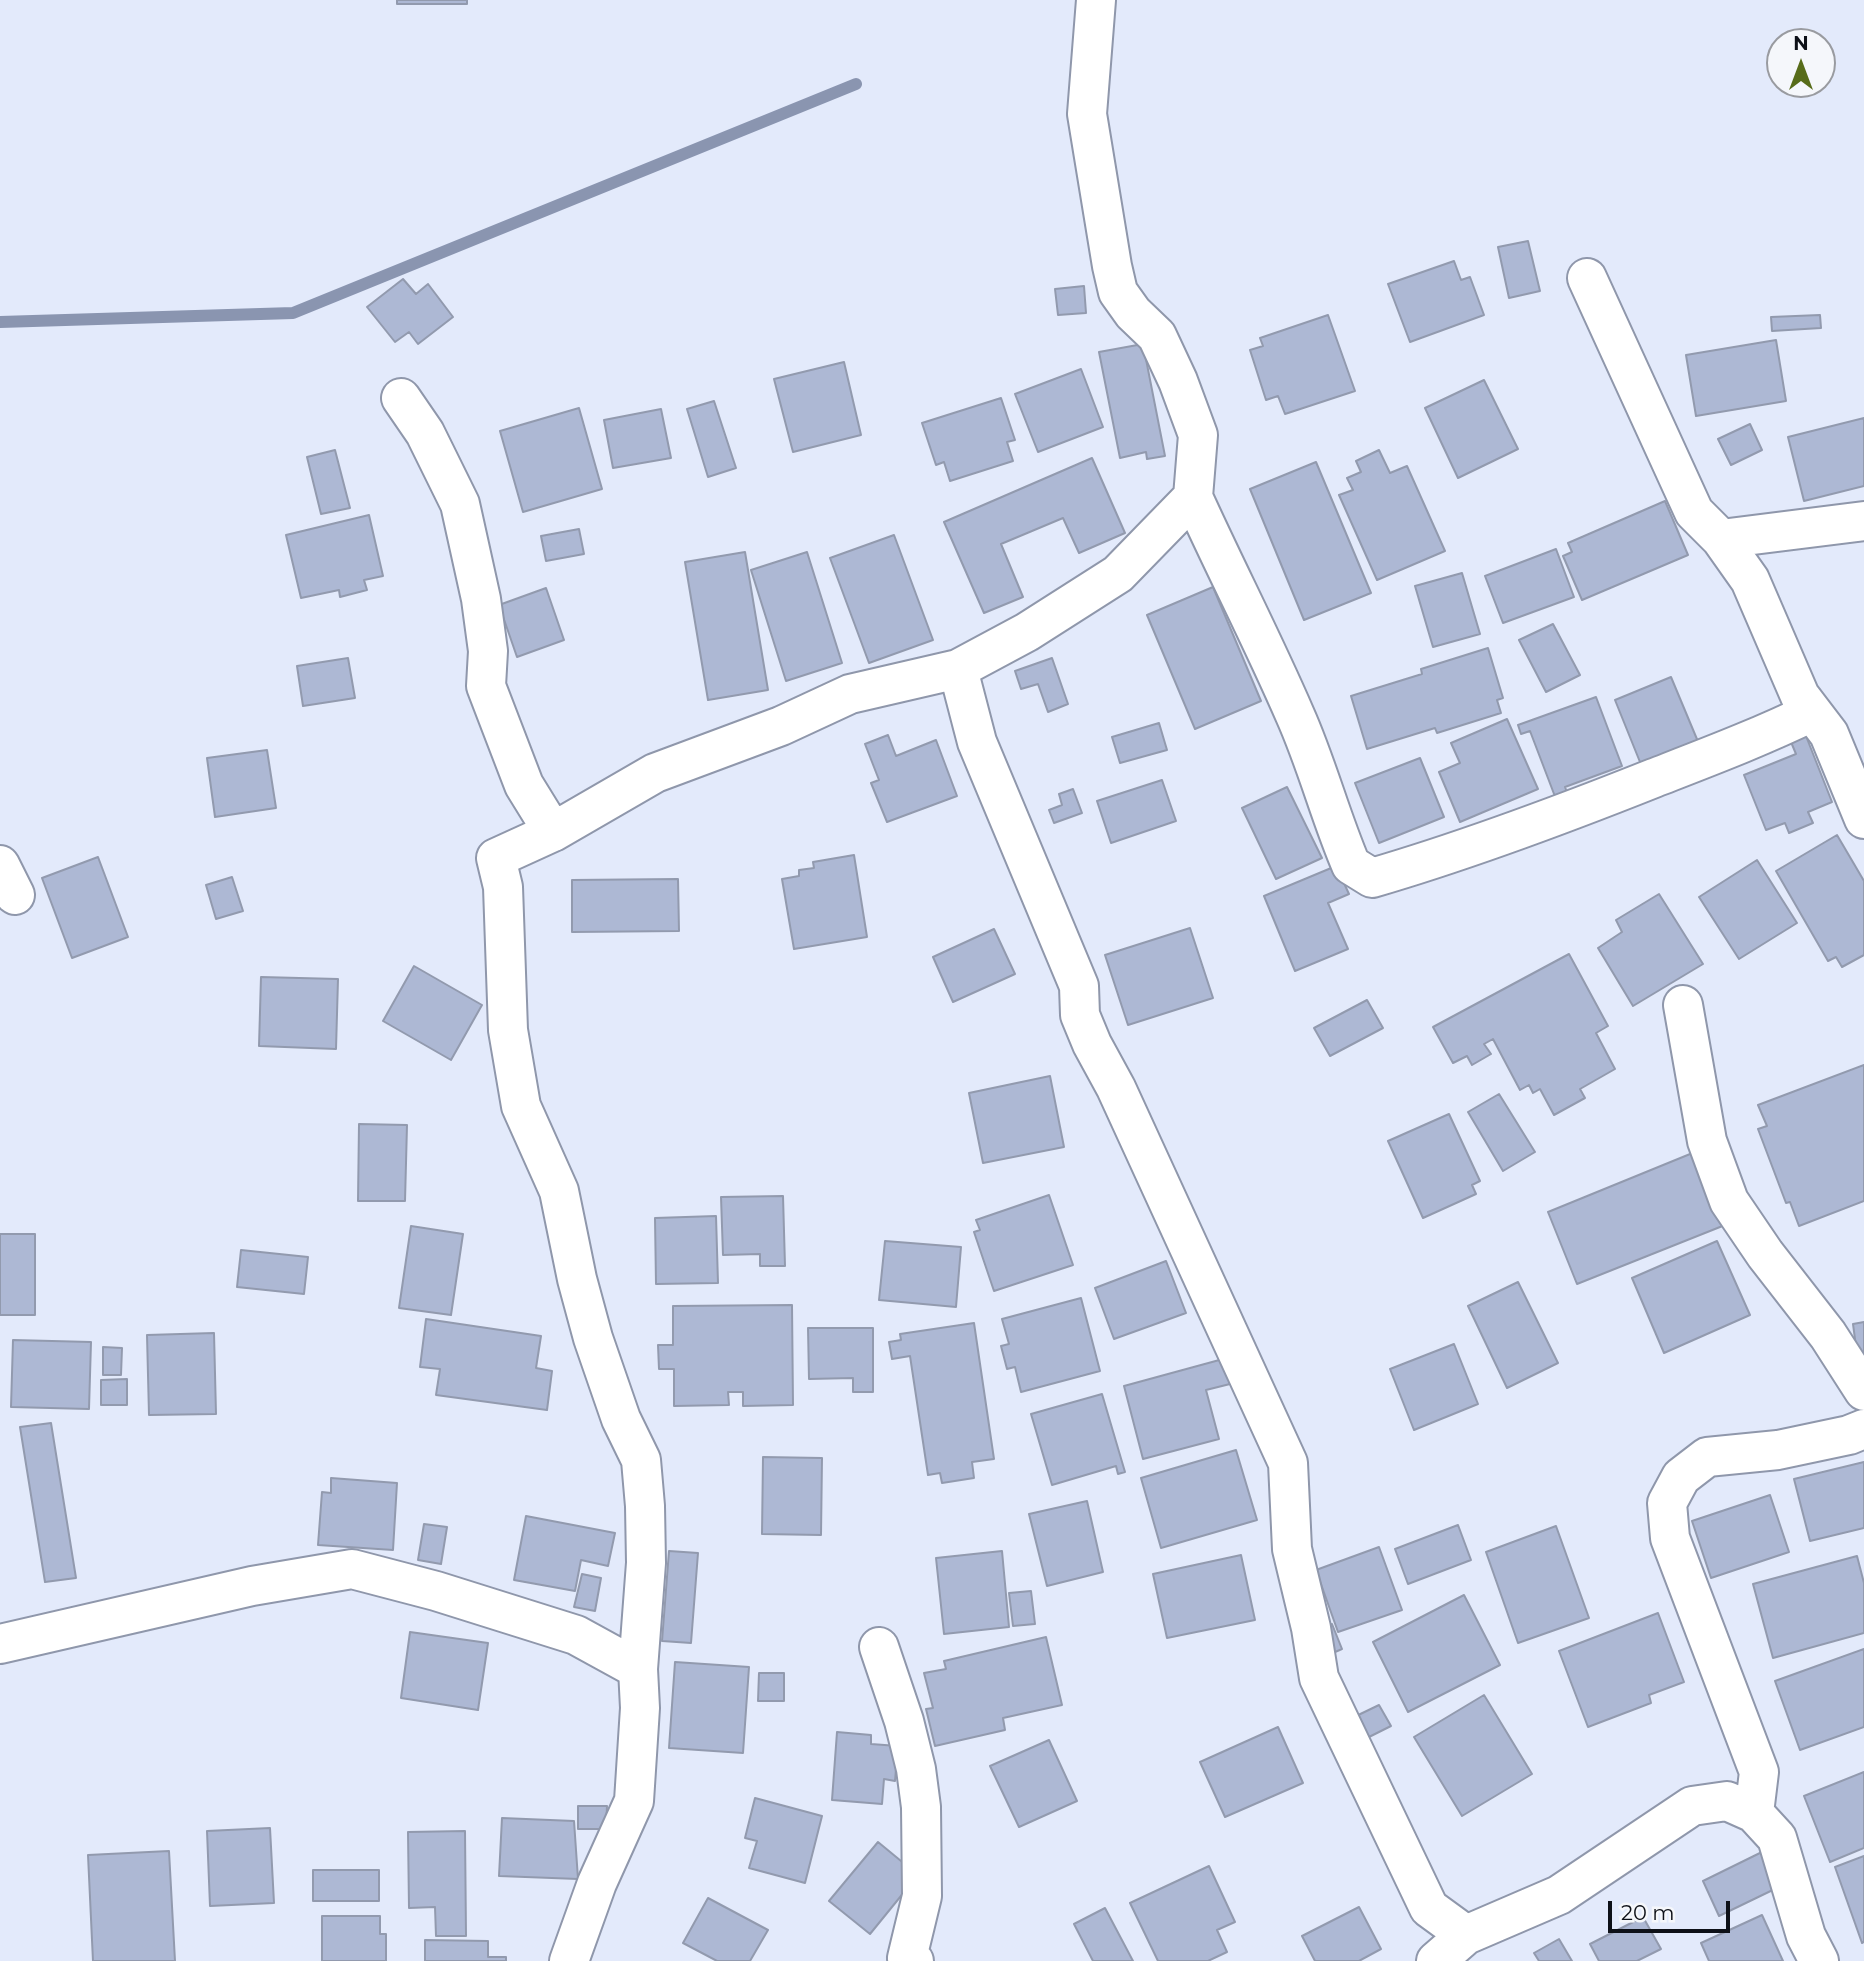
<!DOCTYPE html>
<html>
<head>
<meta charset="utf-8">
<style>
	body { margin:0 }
	#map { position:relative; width:1864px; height:1961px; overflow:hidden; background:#e3eafb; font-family:Montserrat,sans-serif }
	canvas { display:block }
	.north { position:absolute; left:1766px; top:28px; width:70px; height:70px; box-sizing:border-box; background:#f5f7fb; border:2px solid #999ba0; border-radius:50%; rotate:0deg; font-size:19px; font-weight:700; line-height:28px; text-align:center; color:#0e1118 }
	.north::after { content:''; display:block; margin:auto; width:24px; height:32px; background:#576c1a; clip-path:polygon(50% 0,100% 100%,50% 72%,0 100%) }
	.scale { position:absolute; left:1608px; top:1901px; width:122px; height:32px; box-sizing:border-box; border:4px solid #0e1118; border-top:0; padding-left:9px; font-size:21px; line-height:24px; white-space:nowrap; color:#0e1118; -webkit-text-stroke:5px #f5f7fb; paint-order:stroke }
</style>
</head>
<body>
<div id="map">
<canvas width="1864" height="1961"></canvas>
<div class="north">N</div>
<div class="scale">20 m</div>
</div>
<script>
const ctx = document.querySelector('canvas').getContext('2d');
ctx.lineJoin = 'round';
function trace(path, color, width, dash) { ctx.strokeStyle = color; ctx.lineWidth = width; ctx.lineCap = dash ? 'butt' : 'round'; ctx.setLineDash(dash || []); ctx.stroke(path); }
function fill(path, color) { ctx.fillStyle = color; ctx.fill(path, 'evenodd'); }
trace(new Path2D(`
	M0,322L293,313L856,84`), '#8a95b0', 12);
const building = new Path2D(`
	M397,0H467V4H397Z
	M1528,241L1540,291L1509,298L1498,247Z
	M1454,261L1461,280L1470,277L1484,315L1410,342L1388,284Z
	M403,279L416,294L428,284L453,317L418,344L409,332L395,342L367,307Z
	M1084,286L1086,313L1058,315L1055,289Z
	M1328,315L1355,391L1285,414L1278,396L1266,400L1250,350L1263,346L1260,338Z
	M1820,315L1821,328L1772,331L1771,317Z
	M1776,340L1786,401L1696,416L1686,355Z
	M1143,344L1165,456L1147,459L1146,452L1120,458L1099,352Z
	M844,362L861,435L793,452L774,379Z
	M1081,369L1103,427L1038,452L1015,394Z
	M1484,380L1518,449L1458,478L1425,408Z
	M1001,398L1015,440L1007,442L1013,461L950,481L944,462L936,465L922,423Z
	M714,401L736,468L708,477L687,409Z
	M579,408L602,489L523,512L500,431Z
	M661,409L671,458L613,468L604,420Z
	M1864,418V486L1804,501L1788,437Z
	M1750,424L1762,450L1731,465L1718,439Z
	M335,450L350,508L321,514L307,457Z
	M1379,450L1390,473L1407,466L1445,551L1377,580L1339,495L1353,490L1347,478L1361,472L1356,461Z
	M1092,458L1125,533L1079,553L1063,518L1001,544L1023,597L984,613L944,522Z
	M1316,462L1371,593L1304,620L1250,489Z
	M1665,501L1688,555L1582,600L1563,556L1572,552L1568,543Z
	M369,515L383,576L364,580L367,590L340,597L339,590L301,598L286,535Z
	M579,529L584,554L546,561L541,536Z
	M894,535L933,640L869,663L830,558Z
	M1556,549L1574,597L1503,623L1485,576Z
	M745,552L768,690L708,700L685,562Z
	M807,552L842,663L786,681L751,570Z
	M1462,573L1480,634L1433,647L1415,586Z
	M1213,587L1261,701L1195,729L1147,615Z
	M546,588L564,640L517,657L499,605Z
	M1553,624L1580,675L1546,692L1519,640Z
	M1488,648L1503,698L1497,700L1501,713L1437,733L1435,728L1367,749L1351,696L1422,674L1421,669Z
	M348,658L355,698L303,706L297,666Z
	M1052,658L1068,704L1048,712L1038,684L1021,689L1015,671Z
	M1671,677L1699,744L1642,767L1615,700Z
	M1596,697L1622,766L1565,787L1571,803L1559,807L1530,731L1521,734L1518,725Z
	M1507,719L1538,789L1460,822L1439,772L1460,763L1451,743Z
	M1159,723L1167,750L1120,763L1112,737Z
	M888,735L896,756L936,740L957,796L887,822L871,783L879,780L865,744Z
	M1806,736L1832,802L1808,812L1813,823L1789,833L1785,823L1766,830L1744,775L1796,754L1791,742Z
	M267,750L276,808L215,817L207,758Z
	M1420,758L1444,817L1379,843L1355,783Z
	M1162,780L1176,821L1111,843L1097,801Z
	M1287,787L1322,858L1276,879L1242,808Z
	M1073,789L1082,813L1054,823L1049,810L1062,805L1059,794Z
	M1837,835L1864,881V955L1842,967L1836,957L1828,961L1776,871Z
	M854,855L867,937L794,949L782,879L799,876V870L814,868L813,862Z
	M98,857L128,937L72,958L42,878Z
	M1757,860L1797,923L1739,959L1699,897Z
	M1336,866L1349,894L1328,903L1348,949L1295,971L1264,896Z
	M232,877L243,911L216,919L206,885Z
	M678,879L679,931L572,932V880Z
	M1659,894L1703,964L1633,1006L1598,948L1622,932L1616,920Z
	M1190,928L1213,998L1128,1025L1105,955Z
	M994,929L1015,974L953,1002L933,957Z
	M1569,954L1608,1026L1596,1033L1615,1069L1580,1089L1585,1098L1554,1115L1540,1089L1533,1093L1529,1085L1520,1090L1493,1039L1484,1044L1491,1054L1472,1065L1467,1056L1453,1063L1433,1027Z
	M414,966L482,1005L451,1060L383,1021Z
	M261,977L338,979L336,1049L259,1046Z
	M1367,1000L1383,1028L1330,1056L1314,1028Z
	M1864,1065V1201L1799,1226L1790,1202L1786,1203L1758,1129L1767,1126L1758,1105Z
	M1050,1076L1064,1147L983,1163L969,1093Z
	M1499,1094L1535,1152L1503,1171L1468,1112Z
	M1449,1114L1480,1181L1472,1185L1476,1194L1423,1218L1388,1141Z
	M359,1124L407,1125L405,1201H358Z
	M1695,1152L1725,1225L1577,1284L1548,1212Z
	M1049,1195L1073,1265L994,1291L974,1232L980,1230L976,1220Z
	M783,1196L785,1266H760V1254L723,1255L721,1197Z
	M716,1216L718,1283L656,1284L655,1218Z
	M411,1226L463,1234L451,1315L399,1308Z
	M0,1234H35V1315H0Z
	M885,1241L961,1247L956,1307L879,1300Z
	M1717,1241L1750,1315L1664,1353L1632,1278Z
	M241,1250L308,1257L304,1294L237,1287Z
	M1166,1261L1186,1313L1114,1339L1095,1288Z
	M1518,1282L1558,1363L1507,1388L1468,1306Z
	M1081,1298L1100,1371L1021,1392L1015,1367L1007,1369L1001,1346L1009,1344L1002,1319Z
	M792,1305L793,1405L743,1406V1392H728L729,1405L674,1406V1369H659L658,1345H673V1306Z
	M426,1319L541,1336L536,1368L552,1371L547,1410L436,1395L440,1369L420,1367Z
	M1864,1322V1353L1857,1354L1853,1324Z
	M974,1323L994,1459L972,1462L974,1478L942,1483L940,1473L928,1475L910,1356L892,1359L889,1342L901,1340L900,1334Z
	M808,1328H873V1392H853V1378L809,1379Z
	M214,1333L216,1414L149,1415L147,1335Z
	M13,1340L91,1342L89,1409L11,1407Z
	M1454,1344L1478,1404L1414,1430L1390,1369Z
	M103,1347L122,1348L121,1375H103Z
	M1223,1359L1230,1384L1206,1390L1219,1439L1143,1459L1124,1386Z
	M127,1379V1405H101V1380Z
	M1102,1394L1125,1472L1118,1474L1116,1466L1052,1485L1031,1414Z
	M51,1423L76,1578L45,1582L20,1427Z
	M1236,1450L1257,1520L1161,1548L1141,1478Z
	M763,1457L822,1458L821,1535L762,1534Z
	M1864,1462V1528L1810,1541L1794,1479Z
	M331,1478L397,1483L393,1550L318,1545L322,1492L331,1493Z
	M1770,1495L1789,1552L1711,1578L1692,1521Z
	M1087,1501L1103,1572L1047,1586L1029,1514Z
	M526,1516L615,1533L608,1566L581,1560L575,1591L514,1580Z
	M424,1524L447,1527L441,1564L418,1560Z
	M1458,1525L1471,1560L1408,1584L1395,1549Z
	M1556,1526L1589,1618L1518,1643L1486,1552Z
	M1379,1547L1402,1610L1338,1632L1316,1570Z
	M669,1551L698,1553L691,1643L662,1641Z
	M1002,1551L1009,1627L944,1634L936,1558Z
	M1241,1555L1255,1620L1167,1638L1153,1574Z
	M1857,1556L1864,1583V1633L1773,1658L1753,1584Z
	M582,1574L601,1578L595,1611L574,1607Z
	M1031,1591L1035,1624L1013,1626L1009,1593Z
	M1464,1595L1500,1665L1408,1712L1373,1642Z
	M1658,1613L1684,1682L1649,1695L1651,1703L1588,1727L1559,1651Z
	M1332,1624L1342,1649L1326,1656L1316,1631Z
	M410,1632L488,1643L478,1710L401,1698Z
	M1046,1637L1062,1705L1003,1718L1005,1730L935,1746L926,1709L933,1708L924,1673L946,1669L944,1661Z
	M1864,1649V1727L1800,1750L1775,1681Z
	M675,1662L749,1667L743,1753L669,1748Z
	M759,1673H784V1701H758Z
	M1484,1695L1532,1774L1462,1816L1414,1737Z
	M1379,1705L1391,1726L1361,1741L1350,1719Z
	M1278,1727L1303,1783L1225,1817L1200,1762Z
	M837,1732L871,1735V1744L898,1746L895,1781L884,1779L882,1804L832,1800Z
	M1049,1740L1077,1801L1019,1827L990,1766Z
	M1864,1772V1848L1830,1862L1804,1796Z
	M755,1798L822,1816L805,1883L749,1868L757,1841L745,1838Z
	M578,1806H607L606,1829H578Z
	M502,1818L574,1821L578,1879L499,1876Z
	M270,1828L274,1903L210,1906L207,1831Z
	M465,1831L466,1936H436L435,1907L409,1908L408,1832Z
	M878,1842L918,1875L870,1934L829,1901Z
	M169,1851L175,1961H93L88,1855Z
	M1764,1851L1781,1886L1719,1916L1703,1881Z
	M1864,1856V1942L1862,1943L1835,1867Z
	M1209,1866L1235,1922L1217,1930L1227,1952L1208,1961H1158L1130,1903Z
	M313,1870H379V1901H313Z
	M708,1898L768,1930L750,1961H717L683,1943Z
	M1359,1907L1381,1949L1359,1961H1315L1302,1936Z
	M1105,1908L1133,1961H1093L1074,1924Z
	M1762,1915L1783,1961H1709L1701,1943Z
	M322,1916H380V1934H386V1961H322Z
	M1643,1917L1661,1949L1637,1961H1599L1590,1944Z
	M1559,1939L1572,1961H1539L1534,1953Z
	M425,1940L488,1941V1957H506V1961H425Z`);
fill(building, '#adb8d4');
trace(building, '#929aae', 2);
const minor = new Path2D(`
	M1096,0L1087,114L1112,266L1118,292L1133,313L1157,336L1178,381L1198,435L1193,497L1118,574L1027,632L958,669L977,742L1079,986L1080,1015L1092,1044L1116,1088L1288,1463L1292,1549L1311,1628L1319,1678L1429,1908L1466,1935
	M1587,278L1694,512L1721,539L1750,580L1800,696L1829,734L1864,819
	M401,398L425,433L460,504L481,599L488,651L486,686L524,785L553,832
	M1193,497C1226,570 1263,641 1295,715C1317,764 1330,816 1351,865L1372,878C1468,850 1561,815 1654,778C1708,757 1761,737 1812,712
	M1721,539L1864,521
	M0,865L15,895
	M1683,1005L1707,1141L1729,1201L1765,1254L1828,1335L1864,1391
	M0,1644L252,1586L352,1569L436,1591L576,1635L638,1669
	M879,1647L904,1721L916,1769L921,1807L922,1896L907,1958L914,1961
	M1754,1813L1759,1772L1670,1538L1667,1503L1681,1477L1707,1457L1778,1450L1849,1435L1864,1429
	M569,1961L597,1883L634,1801L640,1708L638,1669L646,1563L645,1506L641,1460L621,1419L593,1338L577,1279L559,1191L521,1106L508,1030L503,887L496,858L553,832L655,773L781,726L850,694L958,669
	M1436,1961L1466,1935L1559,1895L1692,1806L1727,1801L1754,1813L1777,1838L1806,1936L1819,1961`);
trace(minor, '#8f97ab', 42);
trace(minor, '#fff', 38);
</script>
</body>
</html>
